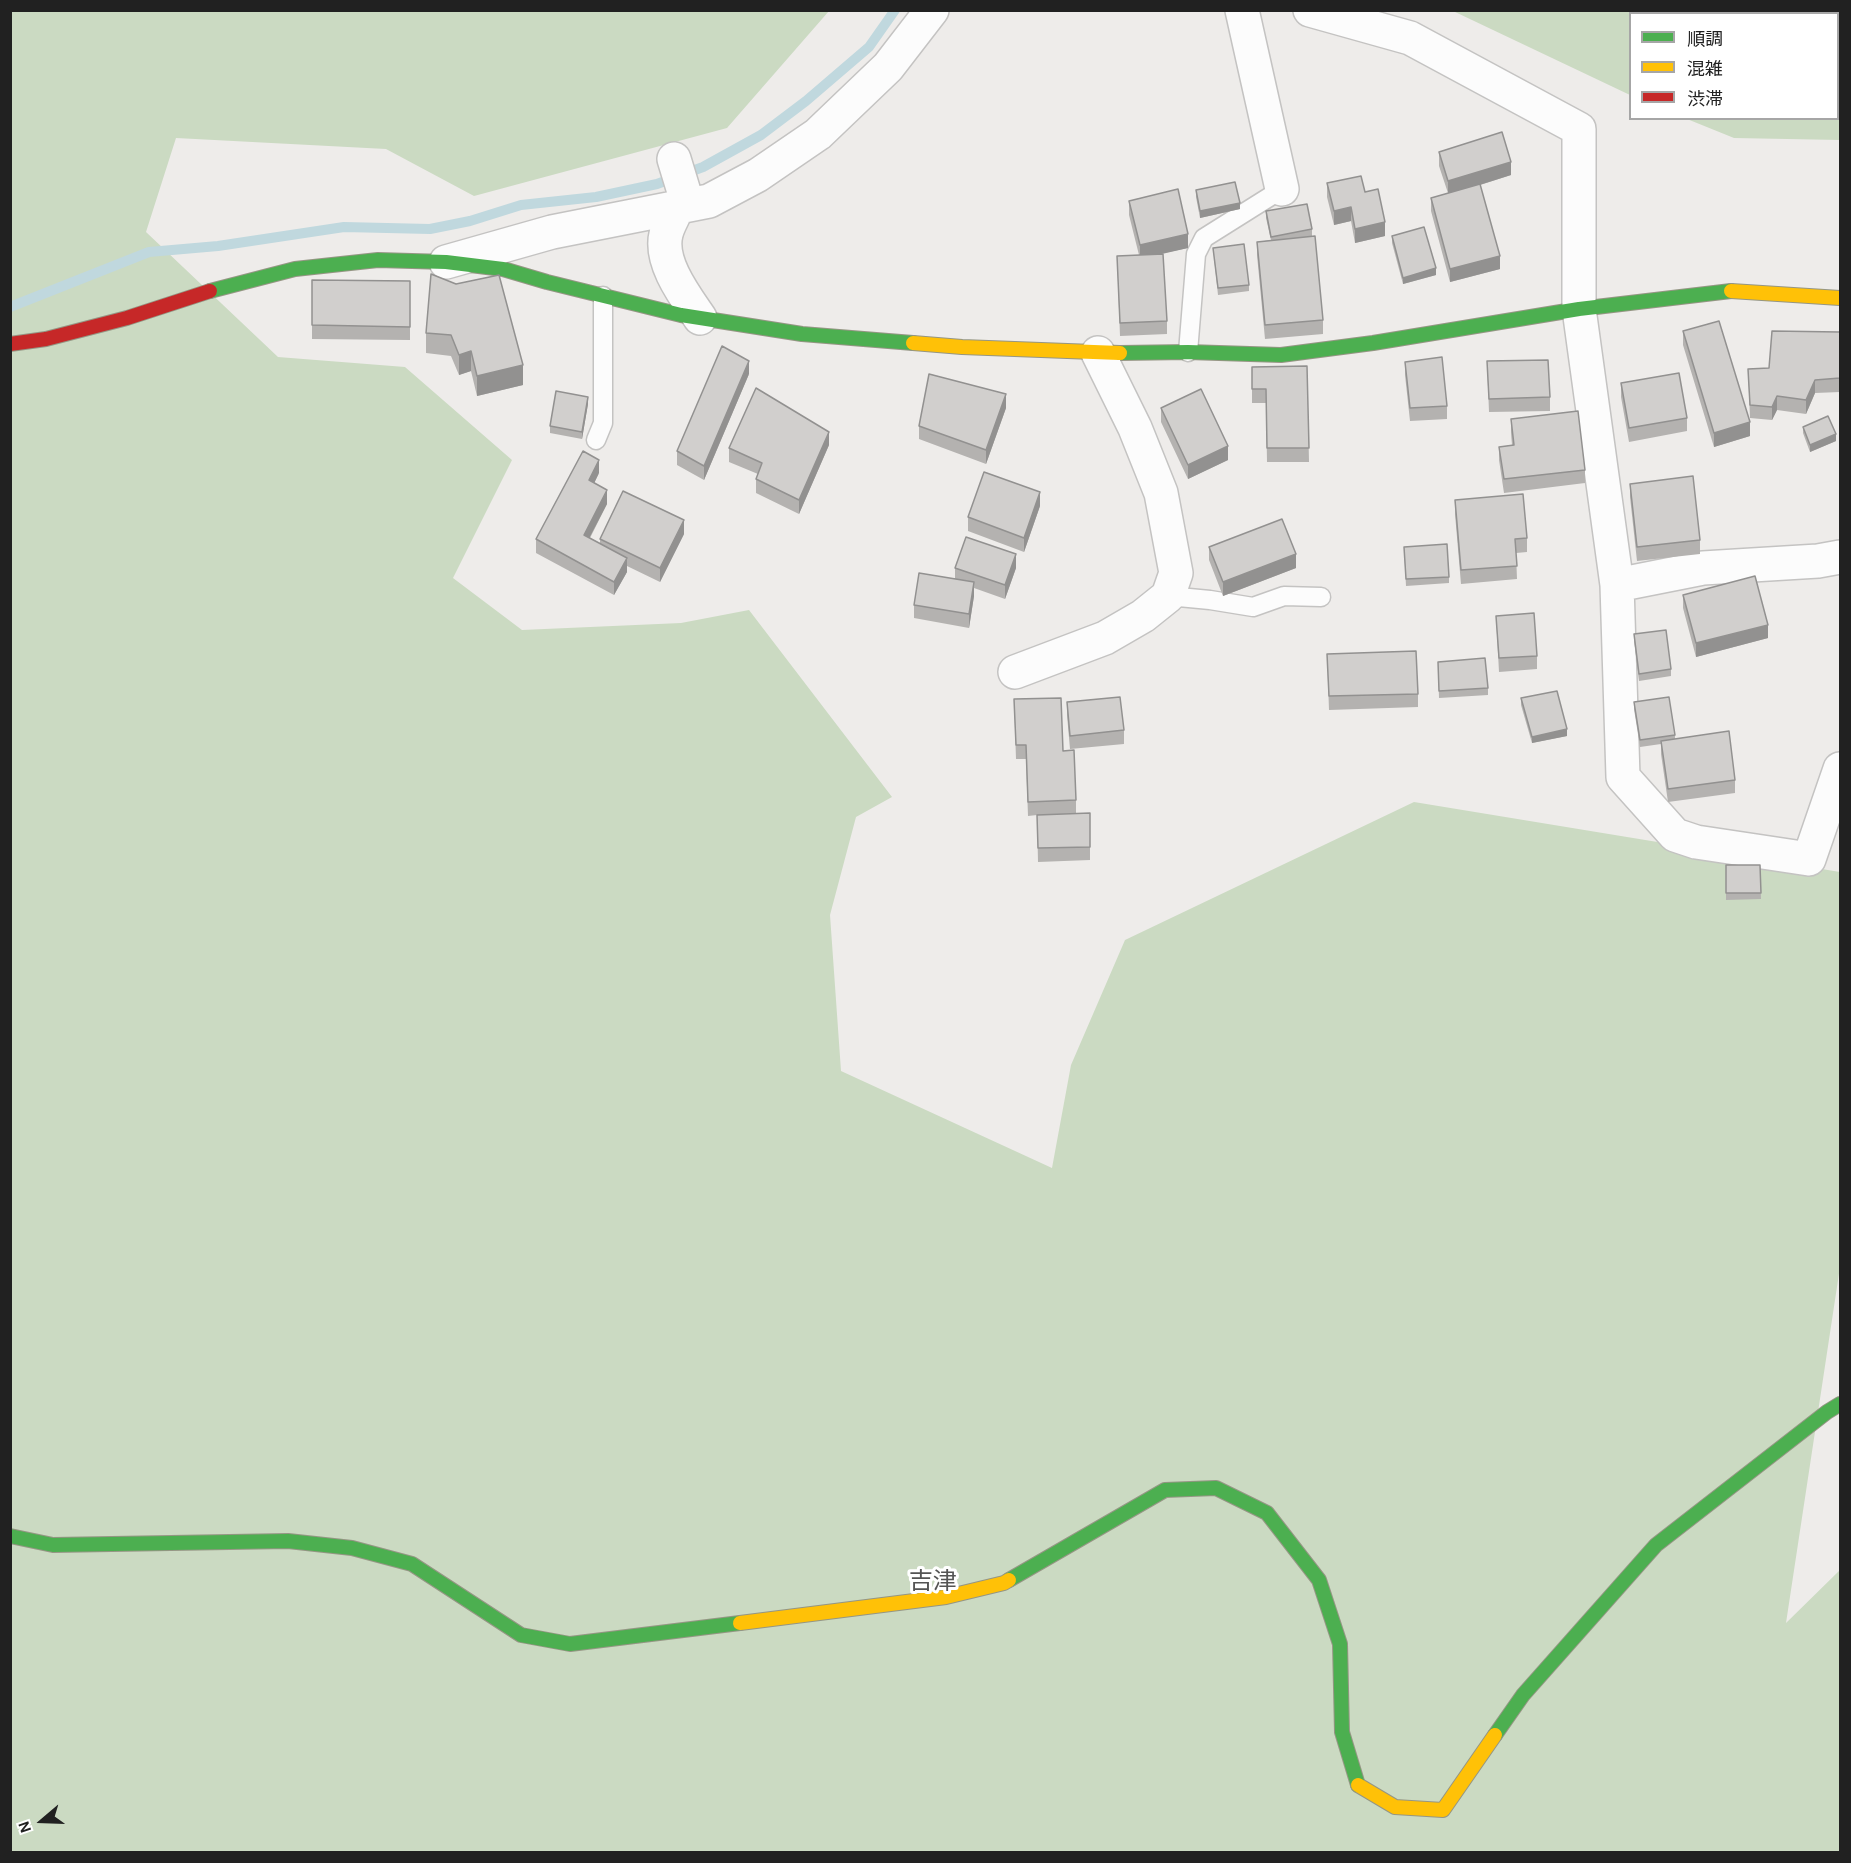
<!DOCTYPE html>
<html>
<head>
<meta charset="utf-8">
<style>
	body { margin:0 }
	#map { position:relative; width:1851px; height:1863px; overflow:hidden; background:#eeecea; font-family:Karla,"Noto Sans JP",sans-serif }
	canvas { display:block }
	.frame { position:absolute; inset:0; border:12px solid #212121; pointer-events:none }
	.legend { position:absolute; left:1629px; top:12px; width:210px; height:108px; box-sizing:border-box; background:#fff; border:2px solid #a6a6a6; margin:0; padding:8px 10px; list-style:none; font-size:18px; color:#212121 }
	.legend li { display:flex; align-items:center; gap:12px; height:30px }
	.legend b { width:30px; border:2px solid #a6a6a6 }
	.north { position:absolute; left:12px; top:1791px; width:60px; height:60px; -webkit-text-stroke:4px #fff; paint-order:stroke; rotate:251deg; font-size:16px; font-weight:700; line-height:24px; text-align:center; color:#212121 }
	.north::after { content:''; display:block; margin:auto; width:21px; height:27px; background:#212121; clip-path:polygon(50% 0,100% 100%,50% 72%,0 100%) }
</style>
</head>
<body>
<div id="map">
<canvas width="1851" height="1863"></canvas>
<div class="frame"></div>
<ul class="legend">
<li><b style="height:8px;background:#4caf50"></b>順調</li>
<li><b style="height:8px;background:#ffc107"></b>混雑</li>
<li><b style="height:8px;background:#c62828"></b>渋滞</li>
</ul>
<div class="north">N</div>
</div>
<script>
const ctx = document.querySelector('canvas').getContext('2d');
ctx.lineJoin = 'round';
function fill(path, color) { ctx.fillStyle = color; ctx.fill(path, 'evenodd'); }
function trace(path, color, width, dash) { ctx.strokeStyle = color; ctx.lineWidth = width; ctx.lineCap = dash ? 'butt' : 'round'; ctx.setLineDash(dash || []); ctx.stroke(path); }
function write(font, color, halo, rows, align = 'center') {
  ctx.font = font + ' Karla,"Noto Sans JP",sans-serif'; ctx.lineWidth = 6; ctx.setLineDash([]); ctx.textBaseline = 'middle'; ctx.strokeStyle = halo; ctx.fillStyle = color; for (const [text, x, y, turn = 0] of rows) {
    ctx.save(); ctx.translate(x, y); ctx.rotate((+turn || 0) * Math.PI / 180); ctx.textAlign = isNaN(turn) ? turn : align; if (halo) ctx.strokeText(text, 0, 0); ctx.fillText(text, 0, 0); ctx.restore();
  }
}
fill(new Path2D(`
	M11,11H829L727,128L474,196L386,149L176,138L146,232L278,357L405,367L512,460L453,578L522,630L681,623L749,610L892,797L856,817L830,915L841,1071L1052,1168L1071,1065L1125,940L1414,802L1840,872V1267L1786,1623L1840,1570V1852H11Z
	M1453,11H1840V140L1734,138L1687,119L1838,118V14H1630V95Z`), '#cbdac2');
trace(new Path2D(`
	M10,307L149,252L218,246L344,227L430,229L470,221L521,205L596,197L657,184L703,167L761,135L806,101L869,47L895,10`), '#c0d8de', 10);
const lane = new Path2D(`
	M1188,352L1196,254L1204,238L1282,189
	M596,440L603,423V296
	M1168,596L1210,600L1253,607L1284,596L1321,597`);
const street = new Path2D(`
	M1242,10L1282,189
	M1310,10L1410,38L1579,129V309L1617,585L1623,777L1675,835L1696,842L1809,859L1840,769
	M674,159L688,205
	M677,208C674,216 668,225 666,234C659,262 685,296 700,318
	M446,262L552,232L709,201L758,175L818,134L888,67L932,10
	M1617,585L1703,568L1818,561L1840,557
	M1015,672L1105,638L1143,616L1168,596L1176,573L1161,493L1135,428L1098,353`);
const fast = new Path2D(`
	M210,291L295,269L378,260L446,262L503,269L547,282L681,315L802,334L913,343
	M1120,353L1188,352L1281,355L1373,343L1579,309L1731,291
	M10,1536L53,1545L288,1541L352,1548L412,1564L521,1635L570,1644L740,1623
	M1009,1580L1165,1490L1216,1488L1267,1513L1319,1580L1340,1644L1342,1732L1358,1785
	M1495,1735L1523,1695L1656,1545L1827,1412L1840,1404`);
const slow = new Path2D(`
	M1731,291L1840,298
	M913,343L962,347L1120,353
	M740,1623L946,1597L1004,1583L1009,1580
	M1358,1785L1395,1807L1443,1810L1495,1735`);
const jam = new Path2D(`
	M10,344L46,339L127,318L210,291`);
trace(lane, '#c4c3c2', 21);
trace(street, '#c4c3c2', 36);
trace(fast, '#959684', 16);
trace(slow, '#959684', 16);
trace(jam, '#959684', 16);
trace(lane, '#fcfcfc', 18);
trace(street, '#fcfcfc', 33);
trace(fast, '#4caf50', 14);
trace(slow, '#ffc107', 14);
trace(jam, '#c62828', 14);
fill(new Path2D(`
	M1439,152L1511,175L1480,185L1500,269L1450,282L1431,211V198L1448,193L1439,166Z
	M1327,183L1365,192L1385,236L1355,243L1351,221L1334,225L1327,197Z
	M1196,190L1240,209L1200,218L1196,197Z
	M1129,201L1188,248L1159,254L1167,321V334L1120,336L1117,256L1139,255L1129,215Z
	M1266,211L1312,229V236L1307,237L1323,320V334L1265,339L1257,255V242L1271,240L1266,218Z
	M1392,236L1436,275L1403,284L1392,243Z
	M1213,248L1249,285V291L1218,295Z
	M431,274L523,385L477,396L471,371L459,375L451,356L426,353V333Z
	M312,280L410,281V340L312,339Z
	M1683,331L1750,436L1714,447L1683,345Z
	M1840,332V392L1815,393L1806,414L1777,410L1772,420L1750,418L1748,369L1769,368Z
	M1487,361L1550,397V411L1489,412Z
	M1405,362L1447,406V419L1410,421L1405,375Z
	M1307,366L1309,462H1267L1266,403H1252V367Z
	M749,374L704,480L677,465V451Z
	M1621,383L1687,418V431L1629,442L1621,397Z
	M588,404L582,439L550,433V426Z
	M1006,408L986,464L919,439V426Z
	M1161,408L1228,460L1188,479L1161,422Z
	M1511,419L1585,470V483L1504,493L1499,460V447L1512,445L1511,433Z
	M1803,427L1836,441L1810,452L1803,433Z
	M829,445L799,514L756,493V479L758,474L729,462V448Z
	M599,473L594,483L607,504L590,538L600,543V539L684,534L660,582L627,566V572L614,595L536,553V539Z
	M1630,484L1700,540V554L1637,561L1630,497Z
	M1455,500L1527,538V552L1516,553L1517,579L1461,584L1455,514Z
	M1040,506L1024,552L968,531V517Z
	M1209,547L1296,568L1223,596L1209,560Z
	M1404,547L1449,577V583L1406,586Z
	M955,568H1016L1005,599L974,588V596L969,628L914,618V605L955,579Z
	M1683,595L1768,638L1696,657L1683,608Z
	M1496,616L1537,656V669L1499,672Z
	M1634,634L1671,669V676L1639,681L1634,641Z
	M1327,654L1418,694V707L1329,710Z
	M1438,662L1488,688V695L1439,698Z
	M1521,698L1567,736L1532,743L1521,705Z
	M1014,699L1063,751L1076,800V814L1090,813V860L1038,862L1037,815L1028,816L1026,759H1016Z
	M1067,702L1124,730V744L1070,749L1067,715Z
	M1634,702L1675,735V739L1735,780V793L1668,802L1661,754V744L1640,747L1634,709Z
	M1726,865H1760L1761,899L1726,900Z`), '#b4b2b0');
fill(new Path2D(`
	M1511,162V175L1448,195V181Z
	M1240,203V209L1200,218V211Z
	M1351,207V221L1334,225V211Z
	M1385,222V236L1355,243V229Z
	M1188,234V248L1140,259V245Z
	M1500,256V269L1450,282V269Z
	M1436,268V275L1403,284V278Z
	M471,351V371L459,375V355Z
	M749,361V374L704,480V466Z
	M523,365V385L477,396V376Z
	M1815,380V393L1806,414V400Z
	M1006,394V408L986,464V450Z
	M1777,396V410L1772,420V407Z
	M588,397V404L582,439V432Z
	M1750,422V436L1714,447V433Z
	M829,432V445L799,514V500Z
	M1836,434V441L1810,452V445Z
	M1228,446V460L1188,479V465Z
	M599,460V473L589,494V480Z
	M607,490V504L584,548V535Z
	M1040,492V506L1024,552V538Z
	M684,520V534L660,582V568Z
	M1016,554V568L1005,599V585Z
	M1296,554V568L1223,596V582Z
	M627,558V572L614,595V582Z
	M974,582V596L969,628V614Z
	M1768,625V638L1696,657V643Z
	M1567,729V736L1532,743V737Z`), '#929190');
const building = new Path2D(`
	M1502,132L1511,162L1448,181L1439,152Z
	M1361,176L1365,192L1378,189L1385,222L1355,229L1351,207L1334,211L1327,183Z
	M1235,182L1240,203L1200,211L1196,190Z
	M1480,184L1500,256L1450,269L1431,198Z
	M1178,189L1188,234L1140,245L1129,201Z
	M1307,204L1312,229L1271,237L1266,211Z
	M1424,227L1436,268L1403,278L1392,236Z
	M1315,236L1323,320L1265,325L1257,242Z
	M1244,244L1249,285L1218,288L1213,248Z
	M1163,254L1167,321L1120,323L1117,256Z
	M431,274L456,284L499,275L523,365L477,376L471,351L459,355L451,335L426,333Z
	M312,280L410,281V327L312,325Z
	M1719,321L1750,422L1714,433L1683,331Z
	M1772,331L1840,332V378L1815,380L1806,400L1777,396L1772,407L1750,405L1748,369L1769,368Z
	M722,346L749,361L704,466L677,451Z
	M1442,357L1447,406L1410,408L1405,362Z
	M1548,360L1550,397L1489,399L1487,361Z
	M1307,366L1309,448H1267L1266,389H1252V367Z
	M1679,373L1687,418L1629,428L1621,383Z
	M929,374L1006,394L986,450L919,426Z
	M756,388L829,432L799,500L756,479L762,463L729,448Z
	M1201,389L1228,446L1188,465L1161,408Z
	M556,391L588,397L582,432L550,426Z
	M1578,411L1585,470L1504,479L1499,447L1514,445L1511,419Z
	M1828,416L1836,434L1810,445L1803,427Z
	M583,451L599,460L589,480L607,490L584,535L627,558L614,582L536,539Z
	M984,472L1040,492L1024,538L968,517Z
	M1693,476L1700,540L1637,547L1630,484Z
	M623,491L684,520L660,568L600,539Z
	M1523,494L1527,538L1515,539L1517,566L1461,570L1455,500Z
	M1282,519L1296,554L1223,582L1209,547Z
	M966,537L1016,554L1005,585L955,568Z
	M1447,544L1449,577L1406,579L1404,547Z
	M919,573L974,582L969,614L914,605Z
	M1755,576L1768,625L1696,643L1683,595Z
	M1534,613L1537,656L1499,658L1496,616Z
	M1666,630L1671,669L1639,674L1634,634Z
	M1416,651L1418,694L1329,696L1327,654Z
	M1485,658L1488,688L1439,691L1438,662Z
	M1557,691L1567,729L1532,737L1521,698Z
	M1120,697L1124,730L1070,736L1067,702Z
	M1669,697L1675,735L1640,740L1634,702Z
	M1061,698L1063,751L1074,750L1076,800L1028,802L1026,745H1016L1014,699Z
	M1729,731L1735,780L1668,789L1661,741Z
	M1090,813V847L1038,848L1037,815Z
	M1726,865H1760L1761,893H1726Z`);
fill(building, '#d1cfcd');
trace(building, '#929190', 1.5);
write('24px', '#545454', '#fff', [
	["吉津",933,1582]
]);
</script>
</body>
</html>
